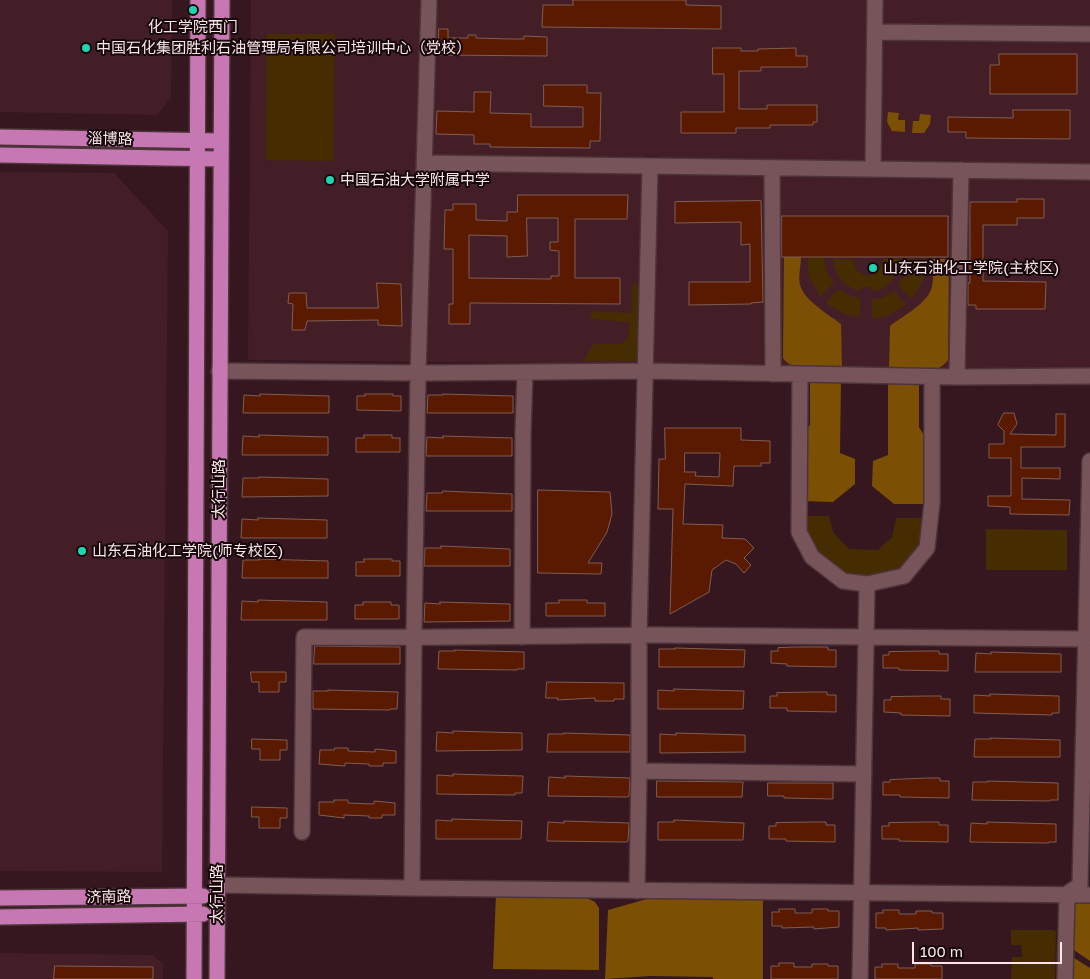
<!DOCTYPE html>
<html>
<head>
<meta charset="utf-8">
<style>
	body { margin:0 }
	#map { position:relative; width:1090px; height:979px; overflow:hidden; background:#36171f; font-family:"Golos Text",sans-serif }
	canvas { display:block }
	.scale { position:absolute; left:912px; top:942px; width:150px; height:22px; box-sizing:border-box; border:2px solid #fce5e9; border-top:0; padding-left:6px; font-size:15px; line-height:18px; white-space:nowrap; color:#fce5e9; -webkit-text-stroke:4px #15070a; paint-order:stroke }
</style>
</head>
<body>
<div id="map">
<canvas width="1090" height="979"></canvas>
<div class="scale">100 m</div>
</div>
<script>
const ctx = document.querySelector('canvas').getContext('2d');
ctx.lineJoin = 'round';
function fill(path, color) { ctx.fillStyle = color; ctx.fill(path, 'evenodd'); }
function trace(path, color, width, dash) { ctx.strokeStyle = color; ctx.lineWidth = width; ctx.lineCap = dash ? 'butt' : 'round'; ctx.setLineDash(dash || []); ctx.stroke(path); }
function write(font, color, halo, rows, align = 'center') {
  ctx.font = font + ' "Golos Text","Noto Sans SC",sans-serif'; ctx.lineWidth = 4; ctx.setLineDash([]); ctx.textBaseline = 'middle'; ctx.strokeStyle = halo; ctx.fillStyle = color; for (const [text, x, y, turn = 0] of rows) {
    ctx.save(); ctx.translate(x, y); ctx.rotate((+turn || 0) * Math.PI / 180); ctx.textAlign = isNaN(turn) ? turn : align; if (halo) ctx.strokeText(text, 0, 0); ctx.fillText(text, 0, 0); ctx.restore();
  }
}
fill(new Path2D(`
	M0,0H172L171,97L158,115L0,112Z
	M251,0H1090V386L654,380L658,156H644L641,364L248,360Z
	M0,172L114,173L168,231L162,872L0,871Z
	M0,953L153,955L163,964V979H0Z`), '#441e27');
fill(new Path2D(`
	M267,34H335L333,161L266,160Z
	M807,257H824L826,271L834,283L820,297L809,276Z
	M900,258C898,275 890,289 872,291L871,287H862L861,291C845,288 834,275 833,259H852L857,271L867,276C877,275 881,269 883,259Z
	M908,259H926L924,278L912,299L898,285L907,273Z
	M633,282L641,289L638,361H583L594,344H621L628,338L629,322L591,319V311L631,313Z
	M838,289L850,296L860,298V317L844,314L826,303Z
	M894,291L906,305L887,316L872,319V300L882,298Z
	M805,516H829L833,532L849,549L878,550L892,537L896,518H924L922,534L917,547L910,558L898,569L885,575L851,579L819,559L805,534Z
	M986,529L1067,530V570H986Z
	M1011,930H1054L1056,932L1055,979H1011L1012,957H1022L1021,945H1011Z`), '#462c01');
fill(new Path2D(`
	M888,112L899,113L898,120H905V132L892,131L887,122Z
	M920,114L931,115L930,124L924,133H912L913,121H919Z
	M801,256C801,265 798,277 800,285C804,300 829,315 841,324L842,368C824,368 795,375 783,358L784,257Z
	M932,259H949L948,360C936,377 907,371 889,370L890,326C903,316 928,303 932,287C934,279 932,268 932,259Z
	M810,380H841L840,453L855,459V484L833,502L802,501V434L810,425Z
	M888,382H919V427L925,437V504H894L872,486L873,461L888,455Z
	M496,894L581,895L595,902L599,908V970L493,969Z
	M654,897L763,899V979H713V977L651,976L605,979L608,910Z
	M1080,901H1090V961L1071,948L1072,907Z
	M1071,956L1090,968V979H1070Z`), '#7b5004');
const building = new Path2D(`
	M573,0H686V5L721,6V29L542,27L543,5H573Z
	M439,29H448V38H468V35H476V38L509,39H524V36L547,37V56L439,55Z
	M713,48H741V51H758V49L796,48V56H807V67H761V71H739V109H767V105H817V122H813V125H770V128H736V133H681V112H724V74H713Z
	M999,54H1077V94H990V65H999Z
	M544,85H587V93H601L600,141H590V148L490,147V144H474V135L436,134L437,111L474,112V92H491L490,113L531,114V127H583V107L544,106Z
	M1013,110H1070V139L966,138V132H948V117L1013,118Z
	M518,195H628L627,219H575V278H620V304L470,303V324H449V304H453V249H444L445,210H453V204H476V220L507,221V212H517ZM527,218H558V242H550V250L559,251V276H551V279L469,278V235L507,236V257L527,256Z
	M1017,199H1044V218H1017V225H983V281L1046,282L1045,309H976V305H968V283H970V202H1017Z
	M761,201L763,302L751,303V304L689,305V282H750V244L741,245V222L675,223V202Z
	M782,216H948V257H782Z
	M377,283L401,284L402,326L378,325V320L307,321L305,330H292L293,304L288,303L289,293H306L307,308H378Z
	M260,394L329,396V413H243L244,395L260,396Z
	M365,394H393V396H401V411L357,410V396H365Z
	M443,394L513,396V413H427L428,395H443Z
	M1004,413H1014L1017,424L1010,434L1056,435V414H1065V447H1021V468H1060V479L1022,478V499L1070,500L1069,515L1010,514V507L988,506V496H1011V458H989V444H1004V431L998,425Z
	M665,428H741V440L770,441V463H761V466H734L733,486L685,484L683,524L723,525L722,538L745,539L754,548L744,558L751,565L744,573L736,564L726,560L712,570L709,592L670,614L673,509H658L659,459H665ZM685,453H720L719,477L695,476L696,472H685Z
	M259,435L328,437V455H242L243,436L259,437Z
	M364,435H392V438H400V452H356V438H364Z
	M443,436L512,438V456H426L427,437L443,438Z
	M259,477L328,479V496L242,497L243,478H259Z
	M538,490L610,492L612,514L607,532L588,563H602L601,574L538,573Z
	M443,491L512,494V511H426L427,493H442Z
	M258,518L327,520V538H241L242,519L258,520Z
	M441,546L510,549V566H424L425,548H441Z
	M259,559L328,561V578H242L243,560H259Z
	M364,559H392V561H400V576H356V562H364Z
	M258,600L327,602V620H241L242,601L258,602Z
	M559,600H587V603H605V616H546V603H559Z
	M363,602H391V605H399V619H355V605H363Z
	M440,602L510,604V621L424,622L425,603L440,604Z
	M315,646L400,647V664H314Z
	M796,647H828V650H836V667L787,666V664L771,663V651H778V648Z
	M675,648L745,650L744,667H659V649H675Z
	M455,650L524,652V669H517V670L438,669L439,651H455Z
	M926,651H939V654H948V671L899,670V668H883V655H889V652Z
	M991,652L1061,654V672H975L976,653L991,654Z
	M251,672H286V682H279V692H259V682H252Z
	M547,682L624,683V699H614V701H595V698L557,700L558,698H546Z
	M674,689L744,691L743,709H658V690L674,691Z
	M328,690L398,692L397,709H390V710L313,709V691H328Z
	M814,692H827V695H836V712L787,711V708H770V696H777V693Z
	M990,694L1059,696V713H1052V715L974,713V695L990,696Z
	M927,696H941V699H950V716L901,715V713L884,712V700H891V697Z
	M453,731L522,733V750L436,751L437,732L453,733Z
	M564,733L630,735V752H547L548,734H564Z
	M676,733L745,735V752L660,753V734L676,735Z
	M991,738L1060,740V757H974L975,739H991Z
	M252,739L287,740V750H280V760H260V749H252Z
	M335,748H348V751L375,752V749L396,751V763H383V766H369V764L345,763V766L319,764L320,750H334Z
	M453,774L523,776L522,793H515V795L437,794V775L453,776Z
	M565,776L630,778L629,796L627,797L548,796L549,777L565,778Z
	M927,778H940V781H949V798L900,797V795H883V782H890V780Z
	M657,781L743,782L742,797H657Z
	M988,781L1058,783V800H1050V801L972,800L973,782H988Z
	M768,783H833V799L784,798V796H768Z
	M334,800H348V803L374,804V801L395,803V815H382V818H369V816L344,815V818L319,815V802H334Z
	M252,807L287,808V818H280V828H259V817H252Z
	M452,819L522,821L521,839H436V820L452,821Z
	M674,820L744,823L743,840H658V822H674Z
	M564,821L629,823L628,841L626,842L547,841L548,822L564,823Z
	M813,822H826V825H835V842L786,841V839H769V826H776V823Z
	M925,822H939V825H948V842L899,841V839H882V826H889V823Z
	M987,822L1056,824V842H1049V843L970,842L971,823L987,824Z
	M779,909H795V913H812V909H828V911H839V927L814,929V927L782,928V926H772V912H779Z
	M883,910H899V914H916V911H932V913H943V929L918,930V928L886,930V928H876V913H883Z
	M779,963H794V967H812V964H828V966H838V979H771V966H779Z
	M882,964H898V968H915V964H931V966H942V979H875V967H882Z
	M55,966L153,967V979H54Z`);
fill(building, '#591a01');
trace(building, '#805d51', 1);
const minor = new Path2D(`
	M875,32L1090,34
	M425,163L1090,172
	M772,168L773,374
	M873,169L875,0
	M219,371L426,373L646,371L957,377L1090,376
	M800,374L799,532L812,557L843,581L867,584L904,576L927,548L932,503V377
	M957,377L961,170
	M522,637L523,432L525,373
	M639,771L864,774
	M302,832L304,637C421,638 537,636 654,635C798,635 942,637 1086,639
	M217,885L412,888L1090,895
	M412,888L414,638L418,373L429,0
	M637,891L639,771V636L650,167
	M860,979L867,584
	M1065,979L1067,894L1080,885L1090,461`);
const major = new Path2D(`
	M0,137L221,141
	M0,155L221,159
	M0,898L203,896
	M0,917L203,914
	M194,979L198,0
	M217,979L222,0`);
trace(minor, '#4d343a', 18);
trace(major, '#4d343a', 18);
trace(minor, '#77535a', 15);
trace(major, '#c778b2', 15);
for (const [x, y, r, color] of [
	[193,10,5,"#1dd5b1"],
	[86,48,5,"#1dd5b1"],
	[330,180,5,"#1dd5b1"],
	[873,268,5,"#1dd5b1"],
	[82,551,5,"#1dd5b1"]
]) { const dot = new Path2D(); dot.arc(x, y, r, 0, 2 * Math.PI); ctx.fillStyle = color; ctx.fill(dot); trace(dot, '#15070a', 2); }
write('15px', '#fce5e9', '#15070a', [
	["化工学院西门",193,27,"center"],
	["中国石化集团胜利石油管理局有限公司培训中心（党校）",96,48],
	["中国石油大学附属中学",340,180],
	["山东石油化工学院(主校区)",883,268],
	["山东石油化工学院(师专校区)",92,551]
], 'left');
write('15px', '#fce5e9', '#15070a', [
	["淄博路",110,139,1],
	["太行山路",219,489,-90],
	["太行山路",217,894,-90],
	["济南路",109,897,-1]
]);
</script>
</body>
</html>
